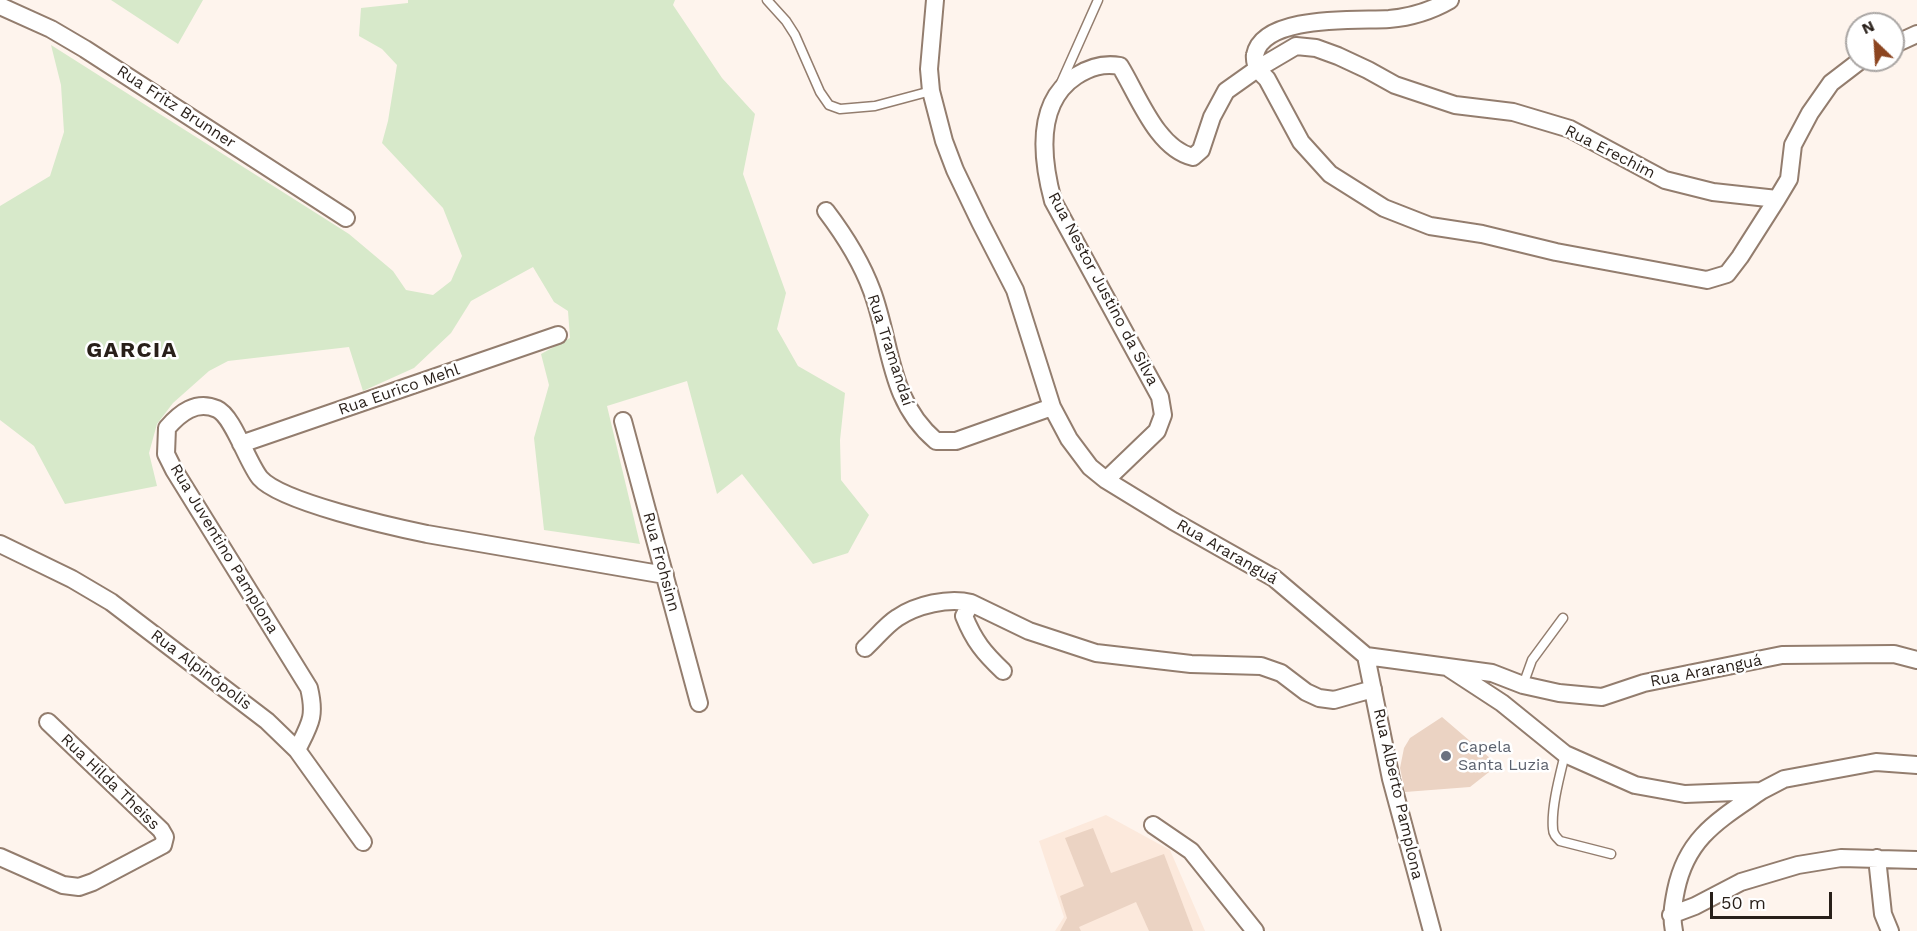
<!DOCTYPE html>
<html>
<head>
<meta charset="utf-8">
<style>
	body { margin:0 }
	#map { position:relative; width:1917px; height:931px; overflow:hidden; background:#fef4ed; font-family:"Work Sans",sans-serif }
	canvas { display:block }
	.north { position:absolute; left:1845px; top:12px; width:60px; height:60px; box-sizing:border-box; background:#fff; border:2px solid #a9a5a3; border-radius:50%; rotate:335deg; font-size:16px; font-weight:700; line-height:24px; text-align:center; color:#281f19 }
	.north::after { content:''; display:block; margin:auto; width:21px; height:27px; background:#8c4520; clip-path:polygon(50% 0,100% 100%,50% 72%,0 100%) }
	.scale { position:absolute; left:1710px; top:892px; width:122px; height:27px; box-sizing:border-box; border:3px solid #281f19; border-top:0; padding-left:8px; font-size:18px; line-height:21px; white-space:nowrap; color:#281f19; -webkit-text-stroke:4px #fff; paint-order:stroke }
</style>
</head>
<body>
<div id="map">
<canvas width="1917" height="931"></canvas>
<div class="north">N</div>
<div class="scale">50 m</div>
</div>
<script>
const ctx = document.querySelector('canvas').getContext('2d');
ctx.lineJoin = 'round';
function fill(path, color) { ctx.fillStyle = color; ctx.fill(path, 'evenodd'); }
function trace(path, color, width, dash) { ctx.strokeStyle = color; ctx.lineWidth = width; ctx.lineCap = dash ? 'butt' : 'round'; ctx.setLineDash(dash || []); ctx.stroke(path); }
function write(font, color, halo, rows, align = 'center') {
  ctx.font = font + ' "Work Sans",sans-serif'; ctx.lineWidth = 5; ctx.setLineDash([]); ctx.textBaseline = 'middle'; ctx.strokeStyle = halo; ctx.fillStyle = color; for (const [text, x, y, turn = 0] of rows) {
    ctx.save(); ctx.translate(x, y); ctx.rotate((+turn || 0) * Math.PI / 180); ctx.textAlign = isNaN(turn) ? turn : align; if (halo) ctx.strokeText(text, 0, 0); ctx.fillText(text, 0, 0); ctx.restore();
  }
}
fill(new Path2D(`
	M1106,815L1170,850L1205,931H1055L1064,917L1039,841Z`), '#fce9dc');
fill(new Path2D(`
	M111,0H203L178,44Z
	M408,0H675L673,5L722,78L755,114L743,174L786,293L777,329L798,366L845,393L840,440L841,480L869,515L848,553L813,564L742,474L717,494L687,381L607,406L640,544L544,530L534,438L549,385L541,354L570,338L568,311L554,302L533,267L471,301L451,333L414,368L363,391L349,347L228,361L209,371L173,403L157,424L149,453L157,486L65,504L34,446L0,420V206L50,176L64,132L61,85L51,45L349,234L393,271L406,290L433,295L451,281L462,256L443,208L382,143L388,121L397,65L382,49L359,36L361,8L408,3Z`), '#d7e9ca');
fill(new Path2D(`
	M1442,717L1498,765L1470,787L1405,792L1400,768L1404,748L1410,738Z
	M1093,828L1111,873L1164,854L1193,931H1149L1136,902L1079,927L1081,931H1060L1067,918L1060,896L1084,886L1065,838Z`), '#ebd3c3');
const lane = new Path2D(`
	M767,0L786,21L795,35L820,92L829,105L840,109L875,106L931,91
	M1061,83L1098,0
	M1523,685L1532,660L1563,618
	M1565,754C1560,775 1551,807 1553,829C1553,834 1556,837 1560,841L1611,854`);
const street = new Path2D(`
	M935,0L929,69L931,91L944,141L955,170L980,222L1015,290L1052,407L1069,439L1090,467L1106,480L1173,521L1274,578L1366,656L1492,673L1523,685L1559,693L1602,697L1644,683L1782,655L1894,654L1917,660
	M0,6L51,29L85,49L346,218
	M1893,45L1917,34
	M1257,69L1267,79L1301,142L1330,174L1384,208L1430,226L1482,234L1556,252L1707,280L1727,274L1740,257L1777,199
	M1257,69C1256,64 1254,59 1255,55C1263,14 1358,21 1389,19C1412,17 1431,11 1450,0
	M826,211C845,236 861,261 872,291C892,345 888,400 936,441H956L1052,407
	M623,421L699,703
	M241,444L558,335
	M1106,480L1157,431L1163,415L1160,397L1053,201C1042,160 1035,103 1076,76C1090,67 1103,63 1120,66C1138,95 1157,149 1193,157L1201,150L1212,117L1226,91L1257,69L1296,46L1316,48L1338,56L1368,70L1395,85L1455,105L1513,112L1570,129L1665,180L1713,192L1777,199L1789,179L1793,145L1810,113L1831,83L1861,60
	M0,544L72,579L111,602L267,721L297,750L363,842
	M865,648C876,638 886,625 897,618C916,605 949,597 971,603
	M1366,656L1391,779L1432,931
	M1450,669L1502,703L1565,754L1635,785L1685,794L1761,791L1784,779L1876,762L1917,765
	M1003,671C984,653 974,641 964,616L971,603L1029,631L1096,653L1191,664L1261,666L1281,673L1306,692L1319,698L1334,700L1373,689
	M297,750C310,724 316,717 309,688L174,470L166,454L167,428C180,413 196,400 217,409C233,416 247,462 260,478C281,502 393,527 427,534L665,575
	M1153,825L1191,851L1255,931
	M0,857L63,885L79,887L93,882L163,845L165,837L161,830L48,722
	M1877,858L1883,914L1890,931
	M1671,915L1695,906L1741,882L1798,865L1841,858L1917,860
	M1674,931C1671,916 1673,905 1676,890C1687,837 1719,820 1761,791`);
trace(lane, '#937d6e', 11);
trace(street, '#937d6e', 20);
trace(lane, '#fff', 8);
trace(street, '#fff', 16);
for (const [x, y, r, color] of [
	[1446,756,6,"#6b7280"]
]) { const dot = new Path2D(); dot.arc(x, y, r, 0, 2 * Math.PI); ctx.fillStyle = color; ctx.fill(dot); trace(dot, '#fff', 2); }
write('16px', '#281f19', '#fff', [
	["Rua Fritz Brunner",176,107,33],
	["Rua Erechim",1610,152,27],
	["Rua Nestor Justino da Silva",1103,289,62],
	["Rua Tramandaí",890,350,72],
	["Rua Eurico Mehl",399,390,-19],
	["Rua Juventino Pamplona",224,549,59],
	["Rua Araranguá",1227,552,30],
	["Rua Frohsinn",661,562,75],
	["Rua Alpinópolis",201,670,37],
	["Rua Araranguá",1706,671,-11],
	["Rua Hilda Theiss",110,782,44],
	["Rua Alberto Pamplona",1398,794,77]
]);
write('16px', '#5b616d', '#fff', [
	["Capela",1458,747],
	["Santa Luzia",1458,765]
], 'left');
ctx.letterSpacing = '1.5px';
write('bold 22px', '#281f19', '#fff', [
	["GARCIA",132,351]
]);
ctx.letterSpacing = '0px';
</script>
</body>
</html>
